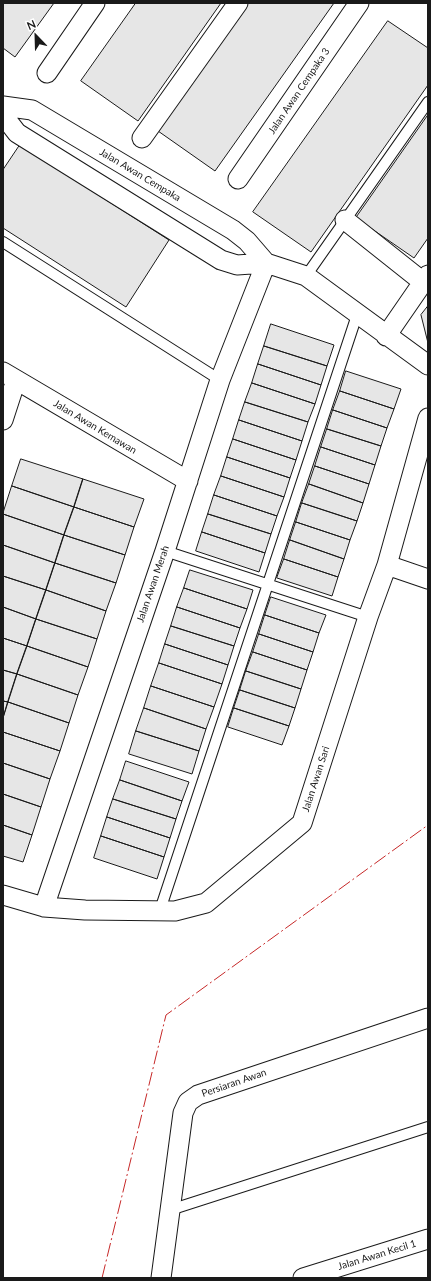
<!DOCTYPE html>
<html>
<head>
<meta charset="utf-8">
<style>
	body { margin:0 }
	#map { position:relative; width:431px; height:1281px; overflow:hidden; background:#fff; font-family:Lato,sans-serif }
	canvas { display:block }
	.frame { position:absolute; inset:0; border:4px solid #1a1a1a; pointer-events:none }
	.north { position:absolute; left:16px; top:16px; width:40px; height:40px; -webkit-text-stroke:3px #fff; paint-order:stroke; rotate:337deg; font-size:11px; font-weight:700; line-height:16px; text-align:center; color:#1a1a1a }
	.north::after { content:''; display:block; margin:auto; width:14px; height:18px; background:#1a1a1a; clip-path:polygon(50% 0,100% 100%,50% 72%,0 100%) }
</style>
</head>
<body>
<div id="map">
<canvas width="431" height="1281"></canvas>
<div class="frame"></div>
<div class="north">N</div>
</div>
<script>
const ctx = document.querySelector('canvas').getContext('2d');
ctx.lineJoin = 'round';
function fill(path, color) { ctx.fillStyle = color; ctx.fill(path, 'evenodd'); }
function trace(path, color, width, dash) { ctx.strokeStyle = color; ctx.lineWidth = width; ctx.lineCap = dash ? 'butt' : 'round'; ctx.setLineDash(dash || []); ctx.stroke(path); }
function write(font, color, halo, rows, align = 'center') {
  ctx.font = font + ' Lato,sans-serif'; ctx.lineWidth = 3; ctx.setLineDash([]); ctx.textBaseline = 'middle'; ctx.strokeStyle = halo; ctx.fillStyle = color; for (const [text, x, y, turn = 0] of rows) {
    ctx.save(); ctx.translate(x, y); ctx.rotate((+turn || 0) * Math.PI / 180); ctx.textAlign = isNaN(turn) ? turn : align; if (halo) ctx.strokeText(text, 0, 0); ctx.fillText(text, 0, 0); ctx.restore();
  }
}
const building = new Path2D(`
	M3,3H54L15,57L3,48Z
	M136,3H221L138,121L81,81Z
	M248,3H334L215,171L158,131Z
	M388,21L428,48V85L311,252L253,212Z
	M428,115V238L414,258L356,218Z
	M20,145L169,240L126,307L3,228V170Z
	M428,306V343L421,315Z
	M271,324L334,345L327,366L264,346Z
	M264,346L327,366L321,385L258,364Z
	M258,364L321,385L315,404L252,383Z
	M346,371L401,389L394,409L340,391Z
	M252,383L315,404L308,422L245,402Z
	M340,391L394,409L387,428L333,410Z
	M245,402L308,422L302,441L239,420Z
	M333,410L387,428L381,446L327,429Z
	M239,420L302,441L296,460L233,439Z
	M327,429L381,446L375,465L321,447Z
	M233,439L296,460L290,478L227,457Z
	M321,447L375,465L369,484L315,466Z
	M227,457L290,478L284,497L221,476Z
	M21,459L83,479L74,507L12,486Z
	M315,466L369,484L363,503L309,484Z
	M221,476L284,497L277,516L214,495Z
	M83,479L144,499L134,527L74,507Z
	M309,484L363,503L357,521L302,503Z
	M12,486L74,507L64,535L3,514Z
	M214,495L277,516L271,534L208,514Z
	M302,503L357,521L350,540L296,522Z
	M74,507L134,527L125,555L64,535Z
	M3,514L64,535L55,563L3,545Z
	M208,514L271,534L265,553L202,532Z
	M296,522L350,540L344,559L290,540Z
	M202,532L265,553L259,572L196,551Z
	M64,535L125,555L116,583L55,563Z
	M290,540L344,559L338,577L284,559Z
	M3,545L55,563L46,590L3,576Z
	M284,559L338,577L332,596L277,578Z
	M55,563L116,583L106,611L46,590Z
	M190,570L253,590L247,609L184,588Z
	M3,576L46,590L36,619L3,607Z
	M184,588L247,609L240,628L177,607Z
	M46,590L106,611L97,639L36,619Z
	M271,597L326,615L319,633L265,615Z
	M3,607L36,619L27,646L3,638Z
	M177,607L240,628L234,646L171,626Z
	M265,615L319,633L313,652L259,634Z
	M36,619L97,639L88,667L27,646Z
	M171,626L234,646L228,665L165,644Z
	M259,634L313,652L307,670L253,652Z
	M3,638L27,646L17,674L3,670Z
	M165,644L228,665L222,684L159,663Z
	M27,646L88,667L78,695L17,674Z
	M253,652L307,670L301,689L246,671Z
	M159,663L222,684L214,707L151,686Z
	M3,670L17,674L8,702L3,701Z
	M246,671L301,689L295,708L240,690Z
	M17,674L78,695L69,723L8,702Z
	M151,686L214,707L206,729L144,708Z
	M240,690L295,708L289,726L234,708Z
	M3,701L8,702L3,718Z
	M8,702L69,723L60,751L3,732V718Z
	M144,708L206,729L199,751L136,731Z
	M234,708L289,726L282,745L228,727Z
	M136,731L199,751L192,774L129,754Z
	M3,732L60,751L50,779L3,763Z
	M126,761L189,782L182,801L120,780Z
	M3,763L50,779L41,807L3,794Z
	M120,780L182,801L176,819L113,799Z
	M3,794L41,807L32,835L3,825Z
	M113,799L176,819L170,838L107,817Z
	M107,817L170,838L164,857L101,836Z
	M3,825L32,835L23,862L3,856Z
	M101,836L164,857L157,879L94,858Z`);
fill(building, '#e6e6e6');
trace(building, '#1a1a1a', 1);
const lane = new Path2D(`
	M3,242L220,380
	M306,276L428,102
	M165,551L368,617
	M160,910L357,315
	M170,1210L428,1127`);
const street = new Path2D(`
	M47,73L95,3
	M3,106L32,110L233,230L247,241L266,263
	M3,115L17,133L221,260L237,265L266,263L306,276L428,365
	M142,138L238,3
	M238,179L359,3
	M345,220L423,282
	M386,336L428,275
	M3,372L188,481
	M3,420L16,380
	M387,565L428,579
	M3,895L44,907L85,910L175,911L206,903L302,823L368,617L387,565L428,418
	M44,907L165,551L220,380L266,263
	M161,1278L183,1113L188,1102L198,1095L428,1018
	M303,1278L428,1239`);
trace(lane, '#1a1a1a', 12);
trace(street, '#1a1a1a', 21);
trace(lane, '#fff', 10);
trace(street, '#fff', 19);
trace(new Path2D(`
	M102,1278L166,1015L428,825`), '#c62828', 1, [14, 3, 2, 3]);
write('10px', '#1a1a1a', '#fff', [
	["Jalan Awan Cempaka 3",299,91,-56],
	["Jalan Awan Cempaka",140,175,31],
	["Jalan Awan Kemawan",95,427,31],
	["Jalan Awan Merah",153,584,-71],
	["Jalan Awan Sari",316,779,-72],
	["Persiaran Awan",234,1083,-19],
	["Jalan Awan Kecil 1",377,1255,-17]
]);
</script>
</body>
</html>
